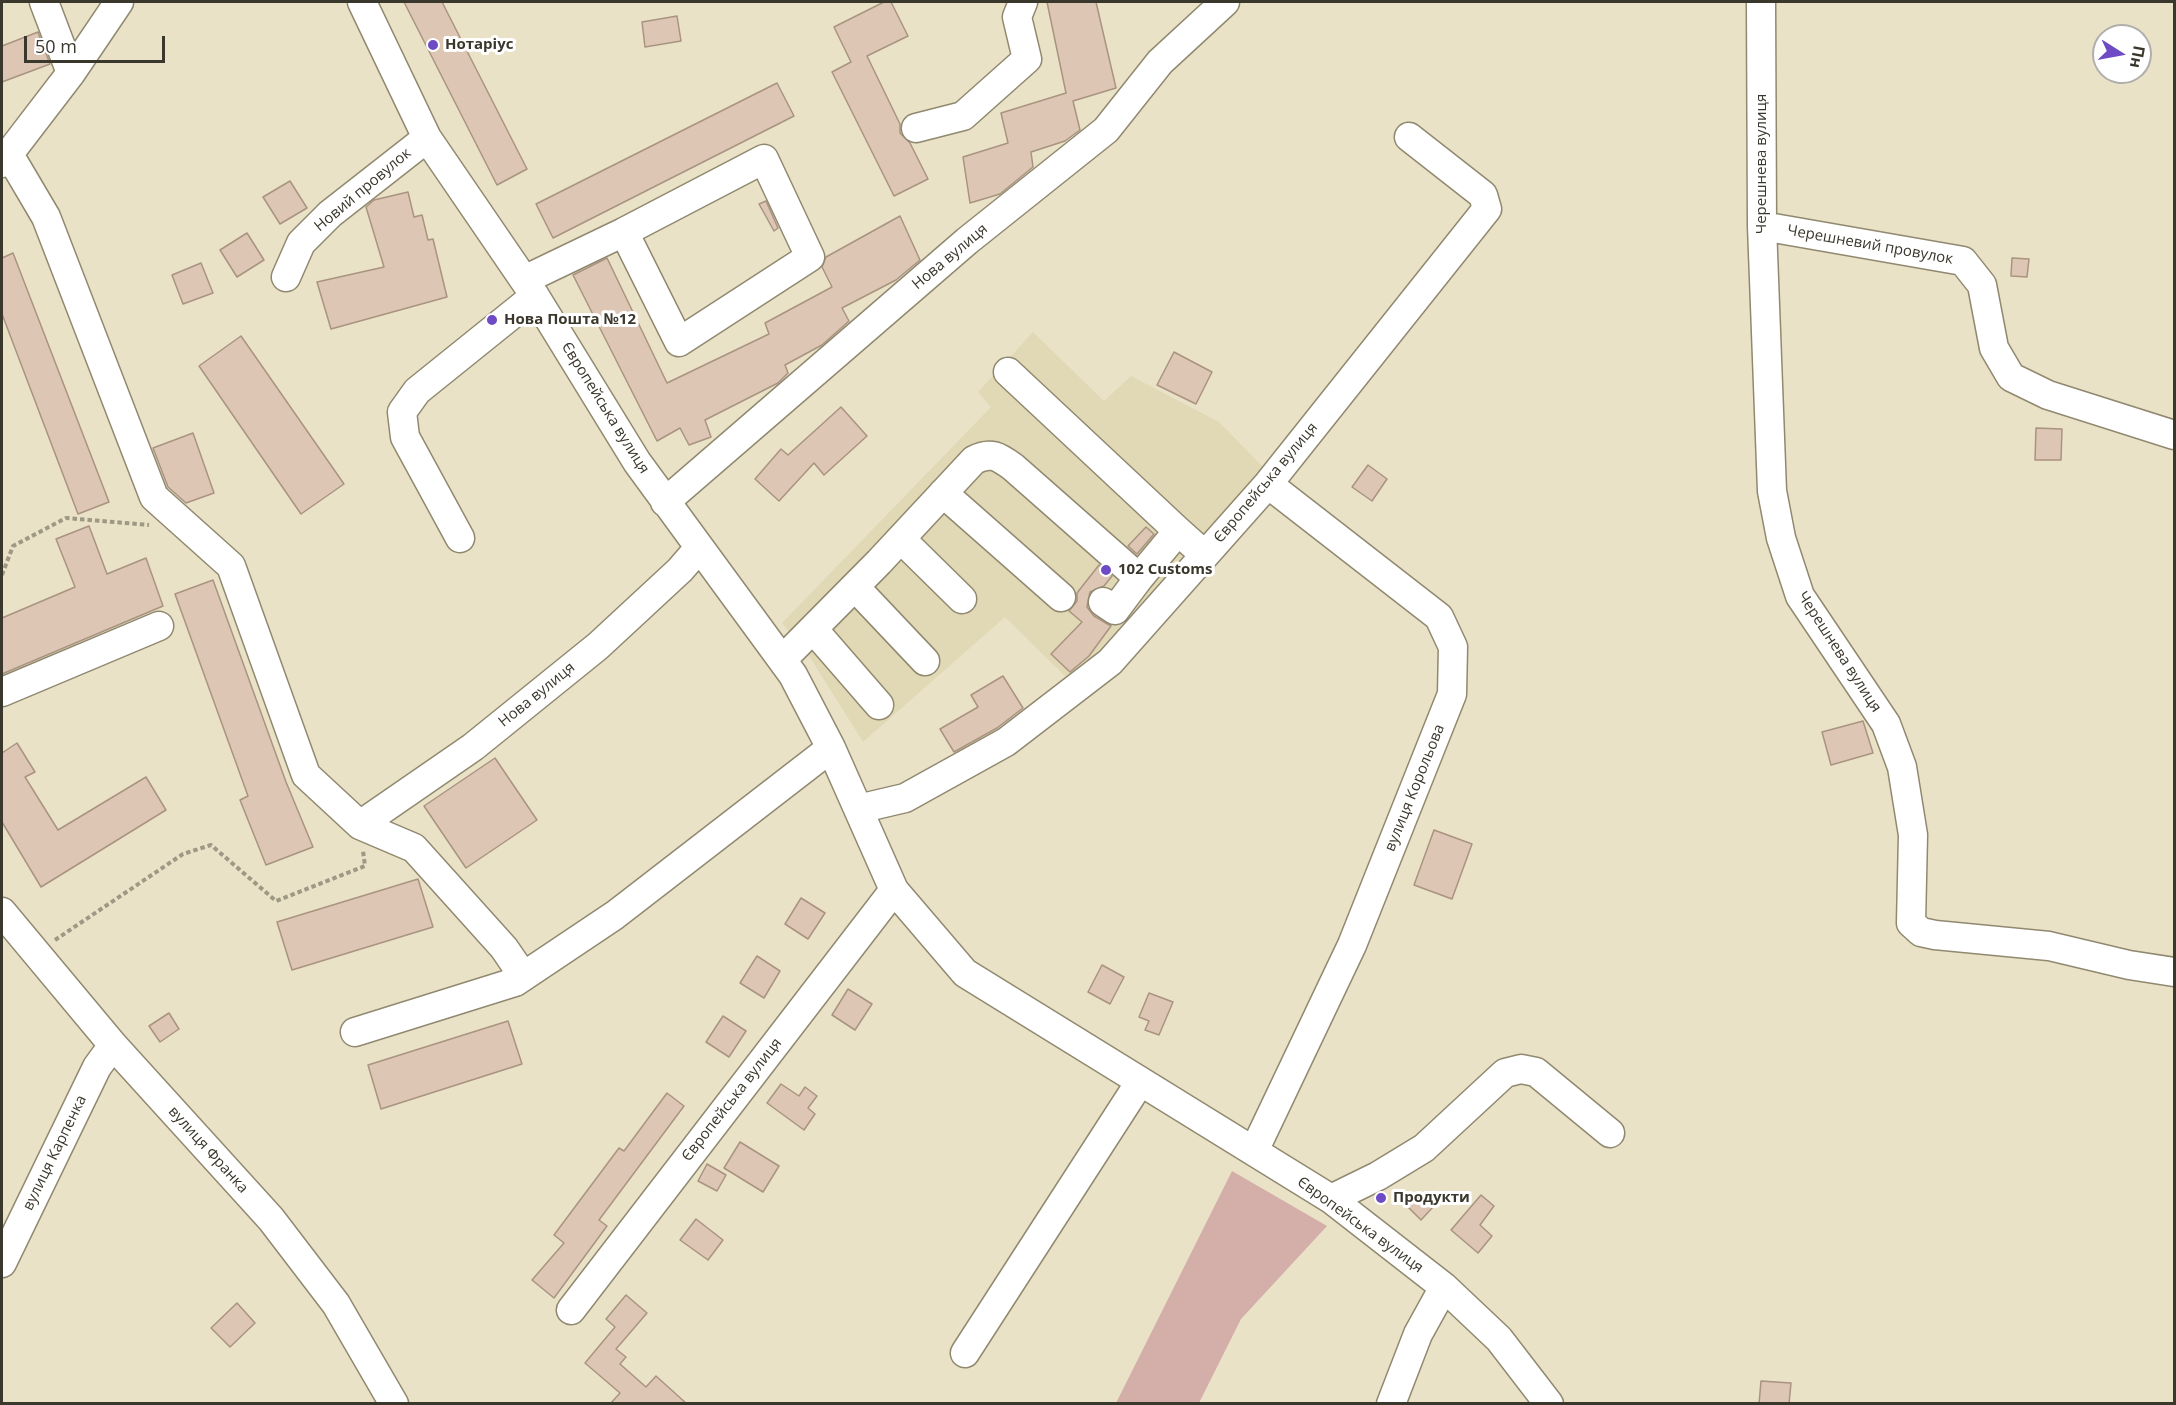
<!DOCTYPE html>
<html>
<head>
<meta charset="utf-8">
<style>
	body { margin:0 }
	#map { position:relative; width:2176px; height:1405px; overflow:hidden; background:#eae2c7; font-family:"Open Sans",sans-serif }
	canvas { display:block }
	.frame { position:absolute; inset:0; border:3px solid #3a372c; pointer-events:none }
	.north { position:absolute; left:2092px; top:24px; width:60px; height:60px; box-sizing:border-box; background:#fff; border:2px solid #b0afab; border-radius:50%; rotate:101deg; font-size:16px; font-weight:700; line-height:24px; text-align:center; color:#3a372c }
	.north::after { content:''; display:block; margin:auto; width:21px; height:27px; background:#6e4bc4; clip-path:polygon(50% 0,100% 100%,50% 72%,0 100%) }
	.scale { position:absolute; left:24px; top:36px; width:141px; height:27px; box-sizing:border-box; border:3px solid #3a372c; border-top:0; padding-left:8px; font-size:18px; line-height:21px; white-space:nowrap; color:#3a372c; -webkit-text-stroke:4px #fff; paint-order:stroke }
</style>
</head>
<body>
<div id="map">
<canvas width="2176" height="1405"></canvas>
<div class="frame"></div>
<div class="north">Пн</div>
<div class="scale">50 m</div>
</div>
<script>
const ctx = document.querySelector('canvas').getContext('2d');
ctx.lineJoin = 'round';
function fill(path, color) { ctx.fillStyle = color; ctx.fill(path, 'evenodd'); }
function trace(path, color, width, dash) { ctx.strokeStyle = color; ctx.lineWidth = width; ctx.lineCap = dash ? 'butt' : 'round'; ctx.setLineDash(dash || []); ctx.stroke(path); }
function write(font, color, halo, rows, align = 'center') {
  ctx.font = font + ' "Open Sans",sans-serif'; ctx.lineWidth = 6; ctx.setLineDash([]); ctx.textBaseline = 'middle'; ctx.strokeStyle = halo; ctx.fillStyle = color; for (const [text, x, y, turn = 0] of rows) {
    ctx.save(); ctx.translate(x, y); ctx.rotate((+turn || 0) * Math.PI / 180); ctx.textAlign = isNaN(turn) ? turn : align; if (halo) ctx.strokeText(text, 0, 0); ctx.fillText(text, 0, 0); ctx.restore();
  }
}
fill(new Path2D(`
	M1033,332L1104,401L1131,376L1219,422L1266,470L1072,683L1005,617L863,742L811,659L782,623L991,407L978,392Z`), '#e1d8b5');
fill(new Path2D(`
	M1232,1171L1327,1226L1241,1319L1199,1403H1116Z`), '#d4aea8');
const building = new Path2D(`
	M404,2H442L527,169L497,185Z
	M884,2H891L908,36L867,56L900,124V133L910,143L928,179L894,196L832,72L851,62L834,27Z
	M1047,2H1096L1116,88L1073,101L1080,130L1065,141L1031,152L1033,167L1000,194L970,203L963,157L1008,143L1001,113L1066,93Z
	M677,16L681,41L645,47L642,22Z
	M38,32L50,64L2,82V46Z
	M777,83L794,116L553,238L536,204Z
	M290,181L307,208L280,224L263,197Z
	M408,192L414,217L422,215L428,240L433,239L447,297L331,329L317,282L384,267L366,207L374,200Z
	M766,201L778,228L774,231L759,204Z
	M900,216L920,260L896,280L842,308L849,321L822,345L785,365L788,373L778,383L705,420L711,437L689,445L680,428L657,441L573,275L607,258L667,383L769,334L765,323L832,287L822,267L826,257Z
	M247,233L264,260L237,277L220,250Z
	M13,253L109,502L78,514L2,314V258Z
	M2012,258L2029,259L2027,277L2011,276Z
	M201,263L213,293L183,304L172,275Z
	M241,336L344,484L301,514L199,366Z
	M1174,352L1212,372L1196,404L1157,385Z
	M841,407L867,436L824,475L814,463L779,501L755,479L781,449L788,455Z
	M2036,428L2062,429L2061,460H2035Z
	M193,433L214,493L186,503L168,487L153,448Z
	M1368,465L1387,479L1372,501L1352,487Z
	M89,526L107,574L146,558L163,606L2,674V618L75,587L56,539Z
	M1146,527L1154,534L1137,554L1128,546Z
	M1099,565L1112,576L1104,586L1090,592L1087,607L1094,616L1111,626L1089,656L1070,672L1051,654L1082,622L1069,611L1077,601V593Z
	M213,580L286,782L313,847L266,865L240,800L248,796L175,594Z
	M1003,676L1023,708L997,728L954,752L940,729L978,707L971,695Z
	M1863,721L1873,753L1831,765L1822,732Z
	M17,743L35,772L25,777L58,830L146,777L166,810L41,887L2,822V753Z
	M495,758L537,820L466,868L424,806Z
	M1434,830L1472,844L1452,899L1414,885Z
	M418,879L433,927L292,970L277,922Z
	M801,898L825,913L808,939L785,924Z
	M757,956L780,971L764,998L740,983Z
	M1102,965L1124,977L1110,1004L1088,992Z
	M848,989L872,1004L855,1030L832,1015Z
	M1149,993L1173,1002L1159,1035L1145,1030L1149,1021L1139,1017Z
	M169,1013L179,1029L160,1042L149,1026Z
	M723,1016L746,1031L729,1057L706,1042Z
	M508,1021L522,1064L381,1109L368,1065Z
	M781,1084L799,1096L805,1087L817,1096L808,1108L815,1114L804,1130L767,1103Z
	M667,1093L684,1106L599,1220L607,1226L554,1298L532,1280L564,1243L554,1235L619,1148L624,1151Z
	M740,1142L779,1166L763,1192L724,1168Z
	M707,1164L726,1175L717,1191L698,1181Z
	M1421,1194L1433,1207L1421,1220L1408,1207Z
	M1481,1195L1494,1206L1480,1225L1492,1236L1478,1253L1451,1230Z
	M696,1219L723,1240L708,1260L680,1240Z
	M626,1295L647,1313L616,1349L626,1357L620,1364L646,1387L656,1376L687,1404H610L620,1393L585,1363L615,1327L606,1319Z
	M237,1303L255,1323L230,1347L211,1328Z
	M1761,1381L1791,1383L1789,1404H1759Z`);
fill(building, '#ddc6b3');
trace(building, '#a99381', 1.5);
const minor = new Path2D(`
	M362,2L427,138L535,296L637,462L793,675L831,748L894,890L965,973L1331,1199L1444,1287L1499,1339L1549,1404
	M1761,2L1762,226L1772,491L1781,538L1800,596L1886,724L1902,767L1913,835L1911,923L1921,932L1935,935L2049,946L2129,965L2174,972
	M71,73L119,2
	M916,128L963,116L1027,59L1017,17L1023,2
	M10,156L46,217L154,497L231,566L306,775L360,825L414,848L504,948L517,967L515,982
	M2,163L71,73L44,2
	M1762,226L1963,261L1982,285L1994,348L2011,377L2048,395L2174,435
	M286,277L301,243L330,214L427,138
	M524,280L624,232L679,342L810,257L764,159L624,232
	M1008,372L1178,531
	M943,493L1061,597
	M665,502L967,241L1106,130L1160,62L1225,2
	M460,538L405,437L402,412L417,391L535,296
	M901,539L962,599
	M855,587L925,661
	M1103,602L1115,610L1139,578
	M813,629L879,705
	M782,660L879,562L974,460C991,451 999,457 1013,467L1139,578L1178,531L1197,548
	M2,692L159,626
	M858,809L905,798L1006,742L1110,662L1268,484L1487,209L1483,195L1409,137
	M360,825L473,747L598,646L680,570L699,548
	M2,912L113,1045L271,1219L336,1304L394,1404
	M355,1032L515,982L615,915L831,748
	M1254,1151L1352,945L1452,694L1453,647L1439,617L1268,484
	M1331,1199L1378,1176L1424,1148L1505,1073L1521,1069L1536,1072L1610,1133
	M2,1263L97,1067L113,1045
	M571,1310L894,890
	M965,1353L1140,1082
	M1391,1404L1418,1334L1444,1287`);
trace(minor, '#908970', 31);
trace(new Path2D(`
	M2,575L13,546L66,518L149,525
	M55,940L183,854L211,845L276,901L365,866L363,851`), '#9e9884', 4, [4.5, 3]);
trace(minor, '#fff', 28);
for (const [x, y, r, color] of [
	[433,45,6,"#6e4bc4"],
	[492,320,6,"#6e4bc4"],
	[1106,570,6,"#6e4bc4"],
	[1381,1198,6,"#6e4bc4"]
]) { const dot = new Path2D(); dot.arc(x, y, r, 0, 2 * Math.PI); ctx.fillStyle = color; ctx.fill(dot); trace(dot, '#fff', 2); }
write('bold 15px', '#3a372c', '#fff', [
	["Нотаріус",445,45],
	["Нова Пошта №12",504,320],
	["102 Customs",1118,570],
	["Продукти",1393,1198]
], 'left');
write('15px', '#3a372c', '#fff', [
	["Черешнева вулиця",1762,164,-90],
	["Новий провулок",363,190,-40],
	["Черешневий провулок",1870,245,10],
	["Нова вулиця",950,257,-40],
	["Європейська вулиця",605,408,58],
	["Європейська вулиця",1266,483,-50],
	["Черешнева вулиця",1839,652,57],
	["Нова вулиця",537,695,-39],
	["вулиця Корольова",1415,788,-68],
	["Європейська вулиця",732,1100,-52],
	["вулиця Франка",208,1150,48],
	["вулиця Карпенка",55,1153,-64],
	["Європейська вулиця",1360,1225,36]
]);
</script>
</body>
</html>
